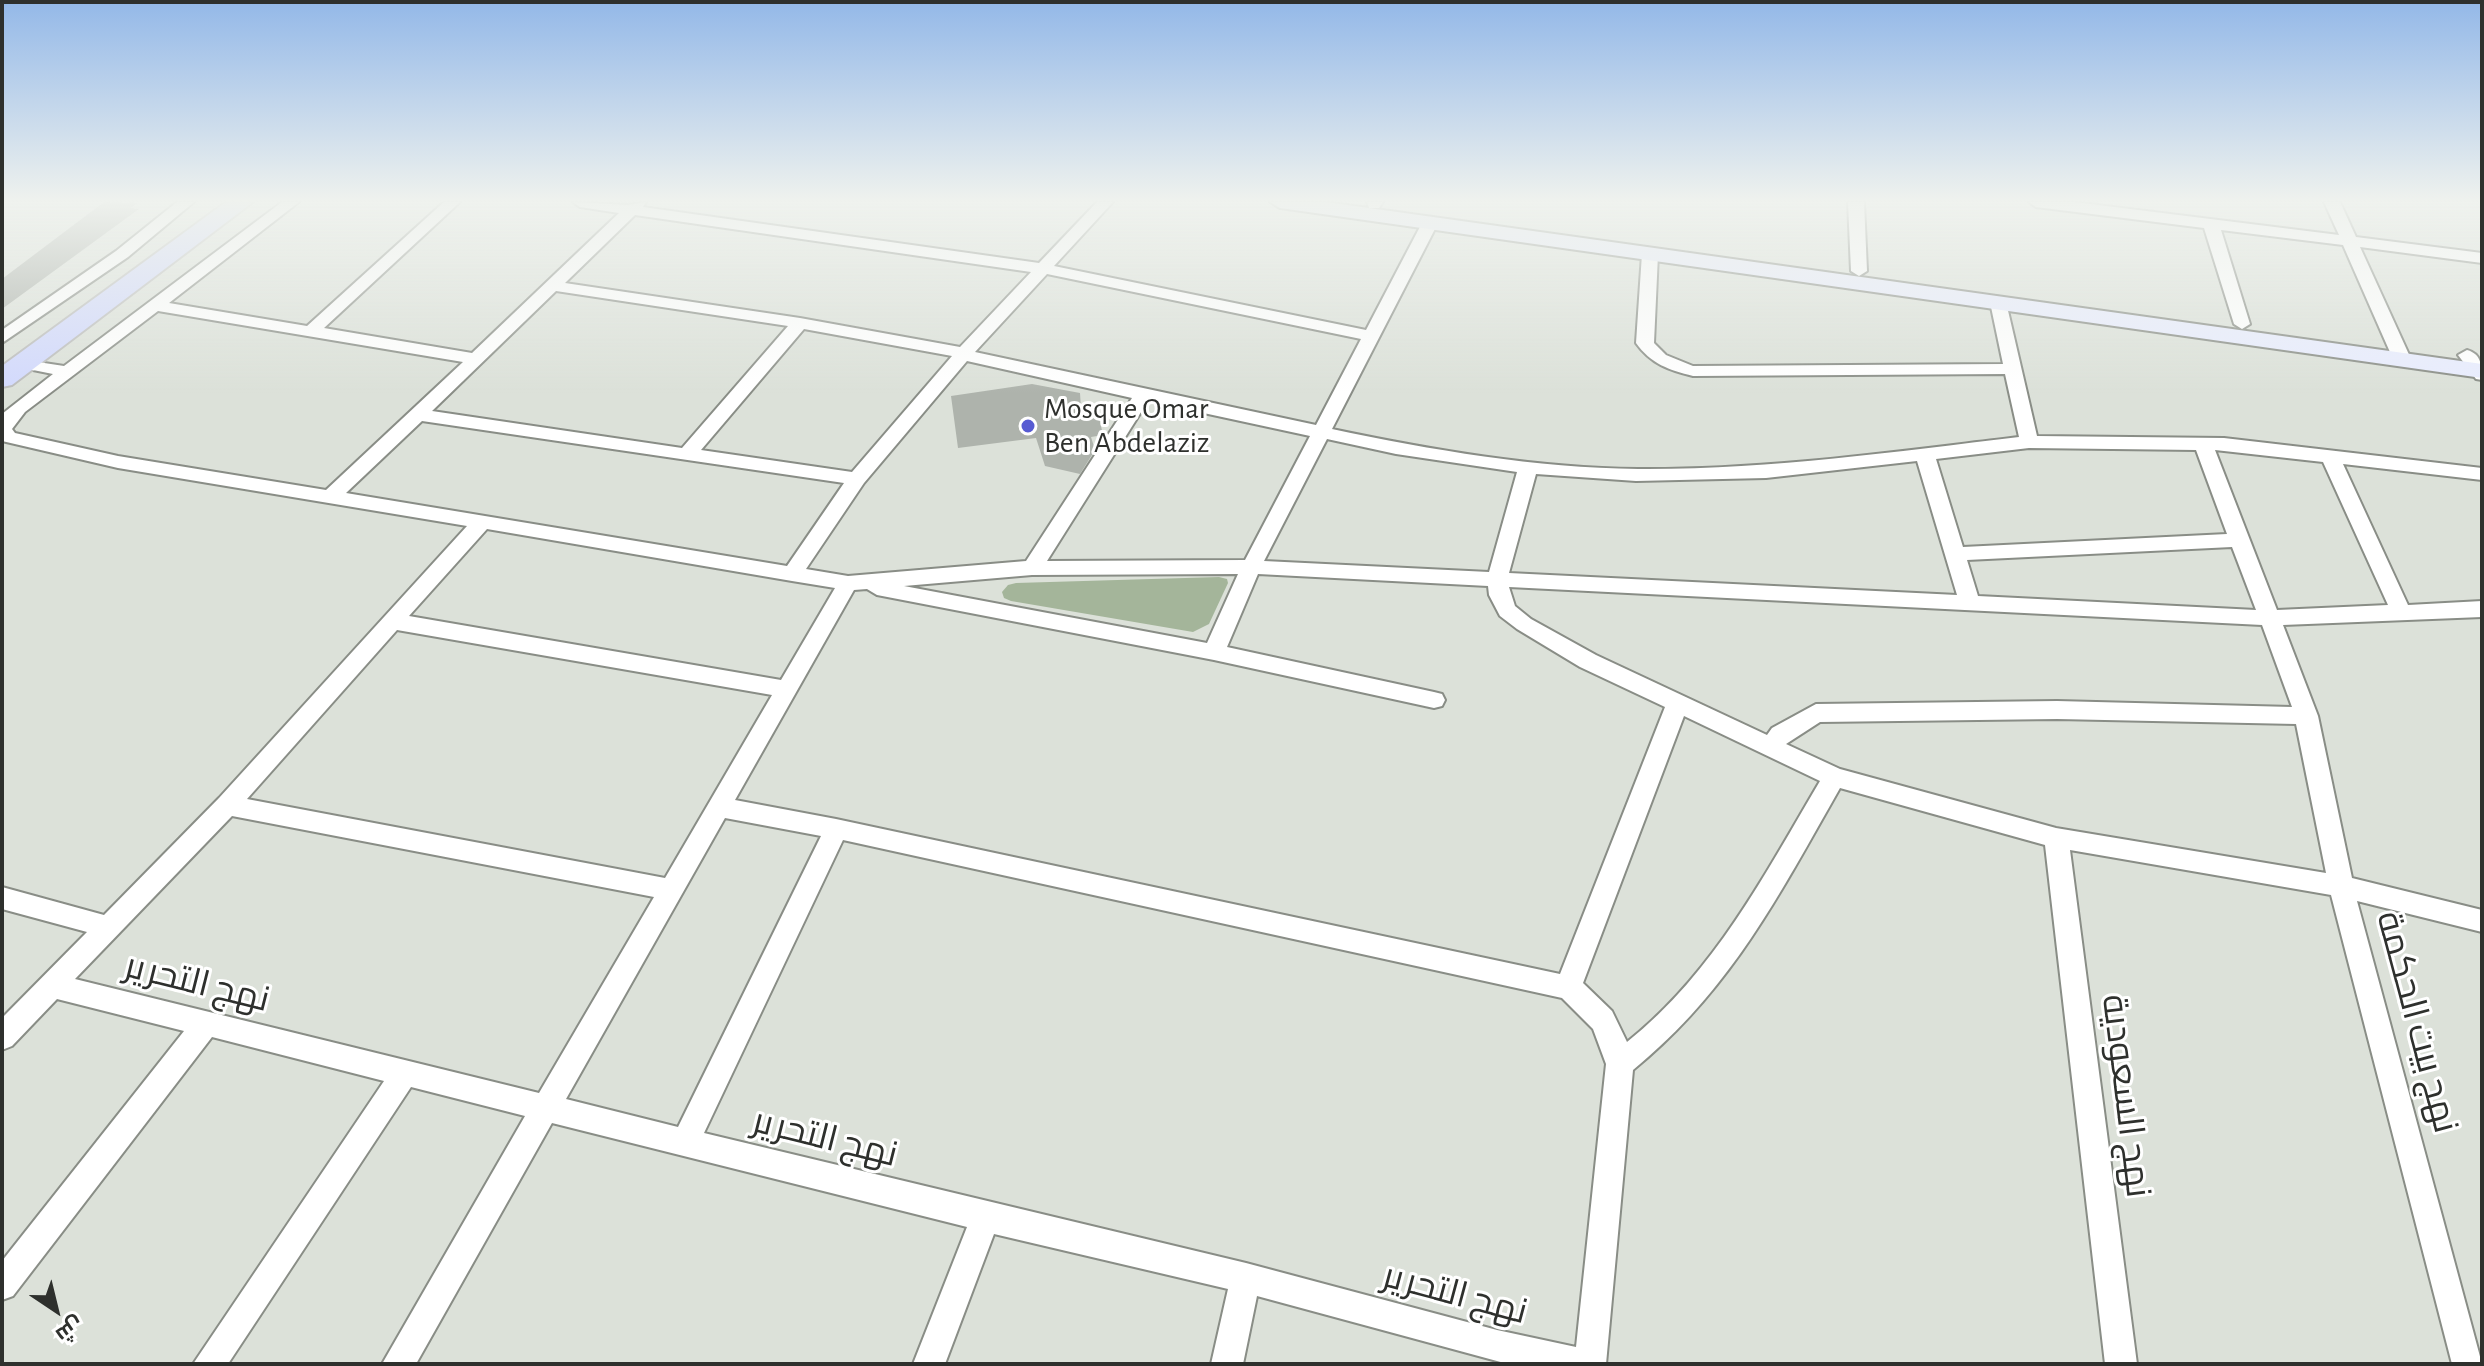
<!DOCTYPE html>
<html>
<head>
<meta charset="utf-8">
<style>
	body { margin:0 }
	#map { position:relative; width:2484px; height:1366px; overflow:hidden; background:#dce1d9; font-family:"Alegreya Sans",Cairo,sans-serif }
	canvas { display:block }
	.frame { position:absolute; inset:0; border:4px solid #2e302d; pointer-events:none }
	.north { position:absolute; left:16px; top:1270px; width:80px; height:80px; -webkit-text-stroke:6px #fff; paint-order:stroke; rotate:145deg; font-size:22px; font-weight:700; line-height:32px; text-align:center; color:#2e302d }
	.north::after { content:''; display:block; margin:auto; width:28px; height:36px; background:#2e302d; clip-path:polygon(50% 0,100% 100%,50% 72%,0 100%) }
</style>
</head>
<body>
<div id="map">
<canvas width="2484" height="1366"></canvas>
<div class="frame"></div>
<div class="north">ش</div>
</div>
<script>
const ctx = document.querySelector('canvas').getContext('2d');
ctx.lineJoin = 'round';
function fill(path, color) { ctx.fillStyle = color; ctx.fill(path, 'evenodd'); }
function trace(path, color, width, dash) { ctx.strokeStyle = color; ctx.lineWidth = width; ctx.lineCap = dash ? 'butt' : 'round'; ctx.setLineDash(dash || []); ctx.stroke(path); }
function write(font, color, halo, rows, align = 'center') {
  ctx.font = font + ' "Alegreya Sans",Cairo,sans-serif'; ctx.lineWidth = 6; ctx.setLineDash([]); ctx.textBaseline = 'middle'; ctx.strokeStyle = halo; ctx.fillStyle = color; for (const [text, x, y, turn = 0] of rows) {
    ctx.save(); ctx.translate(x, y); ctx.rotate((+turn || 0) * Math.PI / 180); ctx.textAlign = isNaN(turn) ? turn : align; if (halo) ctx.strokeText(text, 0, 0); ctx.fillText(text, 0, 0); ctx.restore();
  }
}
fill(new Path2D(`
	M1219,577L1227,579L1228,583L1209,624L1193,632L1011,601L1004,598L1002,592L1008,585L1016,583Z`), '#a4b59a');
fill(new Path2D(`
	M104,202L137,203L131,208L139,209L2,309V279Z
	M1032,384L1080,393L1081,409L1099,417L1103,435L1091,437L1095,450L1080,474L1045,466L1036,438L958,448L951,396Z`), '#aeb3ac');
const street = new Path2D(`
	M177,202H194L128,257L2,343V330L116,251Z
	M282,202H299L169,303L307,326L444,202H460L324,328L472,353L619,213L580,207L573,202L628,205L646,202L643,207L1039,263L1097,202H1113L1054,266L1366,330L1422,223L1430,218L1438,223L1332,429C1432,450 1536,468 1638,469C1766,470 1892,452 2019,437L2005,374L1693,376C1669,370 1651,364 1636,343L1642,254L1650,249L1658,254L1654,343L1666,355L1693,366L2003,364L1990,302L1998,297L2006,302L2037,436L2224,438L2482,468V480L2343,464L2408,605L2482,601V617L2283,625L2318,716L2352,878L2482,910V932L2357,901L2482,1364H2452L2331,895L2070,850L2137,1364H2105L2045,845L1840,788C1779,895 1731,990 1633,1070L1606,1364H1508L1257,1296L1243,1364H1211L1228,1289L994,1234L945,1364H913L967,1227L552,1123L416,1364H382L525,1116L411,1087L228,1364H193L384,1081L212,1037L13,1296L2,1300V1261L184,1031L57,999L12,1046L2,1050V1018L87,932L2,909V887L104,915L219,798L467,526L118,468L2,441V414L53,374L18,367L15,363L18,359L64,366ZM635,215L1031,272L960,347L800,318L565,283ZM1047,274L1361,339L1316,425L975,352ZM556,291L788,326L682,448L432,411ZM158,311L463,362L326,490L118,456L15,433L12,429L25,412ZM804,329L952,356L852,472L701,450ZM967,361L1132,398L1026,561L848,576L806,569L864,483ZM1148,401L1310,436L1245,560L1047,561ZM422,421L844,483L787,566L346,493ZM1327,439L1396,454L1517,472L1489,572L1264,561ZM2029,448L2196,450L2227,534L1963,547L1936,459ZM2215,450L2323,462L2388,605L2277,610ZM1917,461L1957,595L1509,573L1536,474L1636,481L1766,478ZM487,529L792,581L835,588L781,680L409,616ZM2232,547L2256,610L1978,596L1967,560ZM1238,574L1207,643L904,586L1032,575ZM1258,574L1488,586L1489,595L1500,616L1517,629L1580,667L1665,707L1560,974L836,819L735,800L854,590L867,589L877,595L1214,660L1434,708L1442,706L1445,700L1442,694L1434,692L1227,647ZM1509,587L2262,625L2292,707L2057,701L1816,704L1772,728L1767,735L1596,655L1531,619L1515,606ZM397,630L772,695L665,878L247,799ZM1684,716L1820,781C1765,874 1714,973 1627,1042L1612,1011L1583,983ZM2057,719L2296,724L2326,873L2056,828L1840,769L1786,744L1820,722ZM232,816L654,897L539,1093L75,979ZM725,818L821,836L678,1127L566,1099ZM843,840L1562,998L1593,1029L1606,1064L1576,1347L1497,1330L1246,1263L704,1133Z
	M1367,202H1383L1379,208H1369Z
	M1848,202H1864L1867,271L1859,276L1851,271Z
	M2029,202H2074L2339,235L2324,202H2340L2356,237L2482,253V263L2360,247L2411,359L2402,364L2393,359L2343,245L2221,230L2250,324L2242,329L2234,324L2204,228L2036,207Z
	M2467,350C2482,354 2482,367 2482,380L2476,379L2458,355Z`);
const secondary = new Path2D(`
	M1270,202H1326L2482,364V378L1280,208Z`);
const primary = new Path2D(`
	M226,202H253L12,385L2,387V366Z`);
trace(street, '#898d86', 4);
trace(secondary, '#898d86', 4);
trace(primary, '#bcbdbc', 4);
fill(street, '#fff');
fill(secondary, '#e8ecfe');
fill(primary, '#d2d9fd');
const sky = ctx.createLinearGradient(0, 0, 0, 393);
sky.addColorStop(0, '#93b8e8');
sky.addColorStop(0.51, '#eff2ee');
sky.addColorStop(1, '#eff2ee00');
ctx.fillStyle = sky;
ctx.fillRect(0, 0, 2484, 393);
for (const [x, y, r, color] of [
	[1028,426,8,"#575bd2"]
]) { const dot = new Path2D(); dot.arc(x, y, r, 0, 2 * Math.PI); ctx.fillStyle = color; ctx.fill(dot); trace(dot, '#fff', 3); }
write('30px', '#2e302d', '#fff', [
	["Mosque Omar",1044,409],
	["Ben Abdelaziz",1044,443]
], 'left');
write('36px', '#2e302d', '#fff', [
	["نهج التحرير",197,983,14],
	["نهج بيت الحكمة",2417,1022,75],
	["نهج السعودية",2126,1096,83],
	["نهج التحرير",825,1138,14],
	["نهج التحرير",1455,1294,15]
]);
</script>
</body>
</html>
